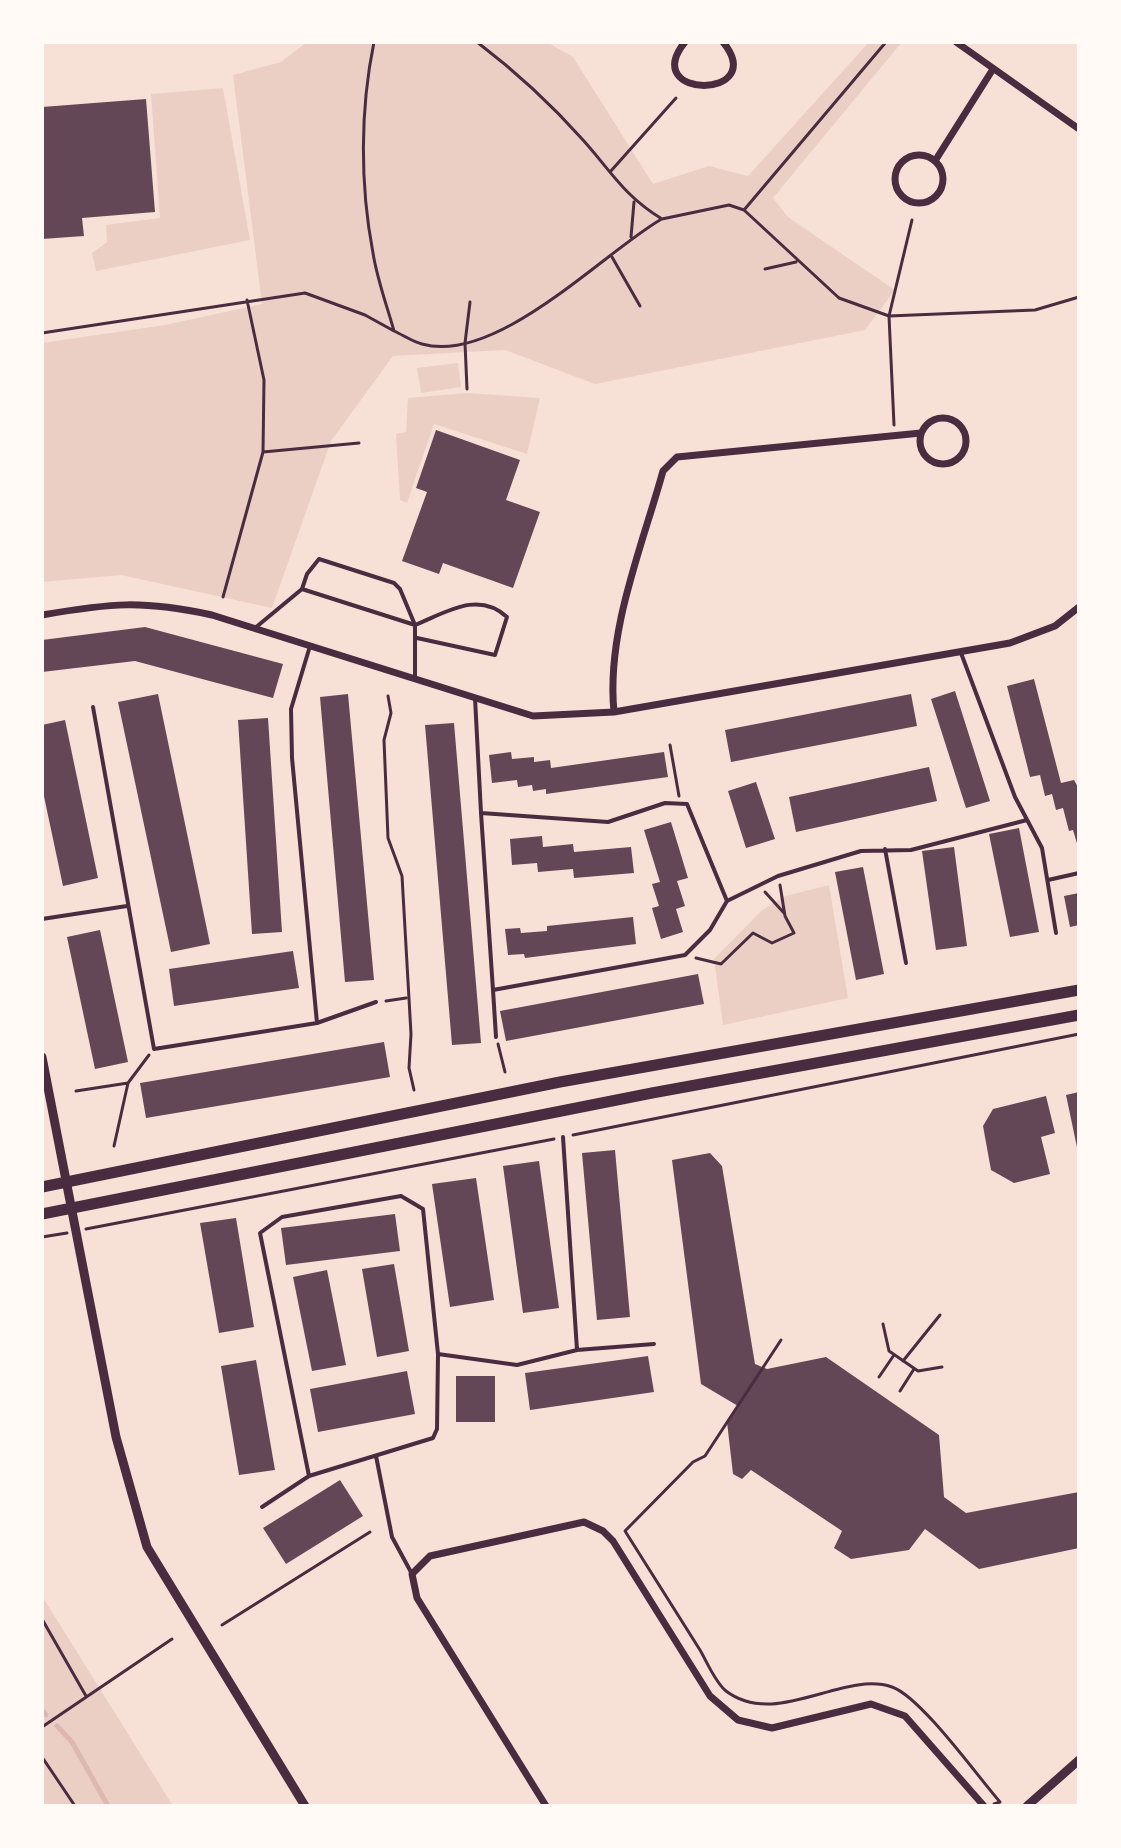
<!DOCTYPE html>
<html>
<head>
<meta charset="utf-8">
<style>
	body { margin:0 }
	#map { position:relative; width:1121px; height:1848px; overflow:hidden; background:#f7e1d7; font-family:"Exo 2",sans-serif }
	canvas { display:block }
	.frame { position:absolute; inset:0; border:44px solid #fffaf5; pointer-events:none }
</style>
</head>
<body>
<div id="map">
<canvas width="1121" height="1848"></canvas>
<div class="frame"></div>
</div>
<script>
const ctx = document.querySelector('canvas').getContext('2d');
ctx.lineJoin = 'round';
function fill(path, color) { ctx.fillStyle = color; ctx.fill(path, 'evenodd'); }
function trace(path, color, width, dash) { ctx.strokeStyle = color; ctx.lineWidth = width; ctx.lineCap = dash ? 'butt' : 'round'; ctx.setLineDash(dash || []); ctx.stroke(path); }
fill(new Path2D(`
	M307,42H547L573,57L653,184L709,166L748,176L869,42H902L773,198L788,217L895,290L865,330L595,384L505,350L393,356L331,441L272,608L121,575L42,582V343L165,325L262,304L233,75L281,62Z
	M223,88L250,240L96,271L92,253L107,242L106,225L160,218L151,94Z
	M458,363L461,387L421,393L417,368Z
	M467,393L540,398L527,454L434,424L407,503L400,500L396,434L406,432L408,398Z
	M829,885L848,998L723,1025L714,959L761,911L785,896Z
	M42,1596L173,1806H42Z`), '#ebcfc5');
trace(new Path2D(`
	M42,1710L46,1715
	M57,1726L72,1742L108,1806`), '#dcb8b0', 5);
fill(new Path2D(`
	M146,99L155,212L82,218L84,236L42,239V107Z
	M436,430L520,460L506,500L540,512L513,588L443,563L439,574L402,561L427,492L416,488Z
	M145,627L283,664L273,698L135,661L42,672V640Z
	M1034,679L1061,783L1074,780L1079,789V850L1073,830L1069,831L1063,808L1056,810L1052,794L1045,796L1040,775L1030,777L1007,686Z
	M955,691L990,801L966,808L931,699Z
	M158,694L210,944L171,952L118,702Z
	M348,694L374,980L345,982L320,697Z
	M911,694L917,726L731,762L725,730Z
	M268,718L282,932L252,934L238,720Z
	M65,720L98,878L63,886L42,787V725Z
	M454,723L481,1043L452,1045L425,725Z
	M511,752L512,759L534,757V762L550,760L551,768L664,752L668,777L546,794V789L533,791L532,785L518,787L517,780L492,783L489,755Z
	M929,767L937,801L796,832L789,797Z
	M756,782L775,839L746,848L728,791Z
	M671,822L688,878L677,881L685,906L676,909L683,932L661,939L652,908L659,906L652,884L660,882L644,830Z
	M1019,828L1039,932L1010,937L989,834Z
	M542,836L543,847L573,844L574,852L631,847L634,873L574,878L573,869L538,872L537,863L512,865L510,839Z
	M954,847L967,946L936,950L922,851Z
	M863,867L884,974L856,980L835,872Z
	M1079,893V925L1070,927L1064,896Z
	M633,917L636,944L525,958L524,954L508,955L505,929L520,928L521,933L547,931V926Z
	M100,930L128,1062L95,1069L67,937Z
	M293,951L299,988L174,1006L169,969Z
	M698,974L704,1004L506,1041L500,1011Z
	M384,1042L390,1077L146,1118L140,1083Z
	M1079,1092V1151L1078,1152L1066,1095Z
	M1046,1096L1055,1133L1041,1137L1050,1174L1014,1183L991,1170L983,1126L993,1109Z
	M615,1150L630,1317L597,1320L582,1153Z
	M710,1153L722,1166L755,1364L767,1369L826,1357L939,1435L944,1497L966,1513L1079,1492V1548L979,1569L925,1529L909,1550L851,1559L834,1548L842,1531L751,1470L742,1479L733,1474L727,1422L738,1406L701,1384L672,1160Z
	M539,1161L559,1308L523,1313L503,1166Z
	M476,1178L494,1300L450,1307L432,1184Z
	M395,1214L400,1251L286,1265L281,1228Z
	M236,1218L254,1327L219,1333L200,1223Z
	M394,1264L409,1351L377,1357L362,1269Z
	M327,1270L346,1365L312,1371L293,1277Z
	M648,1356L654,1392L530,1410L525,1373Z
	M256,1360L275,1470L239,1475L221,1366Z
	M407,1371L415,1414L318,1432L310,1389Z
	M456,1376H495V1422H456Z
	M340,1480L363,1516L286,1564L263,1528Z`), '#644757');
trace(new Path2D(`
	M374,42C360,110 360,185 373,253C377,279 387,306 394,331C403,335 413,342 422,344C496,365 602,254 660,220
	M477,42C515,71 551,104 583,140C611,171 624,196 662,219L729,205L744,210L839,298L889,316L1035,310L1079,297
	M610,172L676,98
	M744,210L886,42
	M631,237L634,202
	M612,257L640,306
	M765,269L796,262
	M42,333L305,293L365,315L394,331
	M467,389L465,343L470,302
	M894,425L889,316L912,220
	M263,452L359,443
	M223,597L263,452L264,380L247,300
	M388,696L391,713L384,740L388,838L402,876L411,1034L409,1068L414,1090
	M670,745L679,796
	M765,892L784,913
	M696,958L721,964L753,933L772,943L794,933L785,916L780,885
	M386,1001L406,998
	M498,1044L505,1072
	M76,1091L128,1083
	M573,1135L1079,1034
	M114,1146L128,1083L149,1055
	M86,1229L554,1139
	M42,1237L67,1233
	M883,1324L889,1351L918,1371L942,1367
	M781,1340L705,1456L693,1462L625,1531C650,1571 675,1611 700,1650C707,1662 715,1682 726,1691C776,1729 843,1670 892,1687C921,1697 978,1777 1000,1802L994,1804
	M903,1361L940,1315
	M879,1377L894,1355
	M900,1391L914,1369
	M42,1619L86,1696
	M222,1625L370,1532
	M42,1727L172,1639
	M42,1757L75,1806`), '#4a2c40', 3);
trace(new Path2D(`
	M302,589L307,574L319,559L394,583L400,589L415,625C445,613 478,590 507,617L495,655L417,638
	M255,628L302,589L415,625V679
	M961,653L1015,797L1042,848L1056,933
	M475,698L481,813
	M93,707L154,1049L317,1023L292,758L291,709L310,646
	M885,849L906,963
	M1048,880L1079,873
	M727,901L687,804L665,803L608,822L481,813L493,990L685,955L710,930L727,901L778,876L861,851L911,850L1027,820
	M42,919L127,906
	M493,990L496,1037
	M317,1023L376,1002
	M563,1137L577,1350
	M438,1354L517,1365L577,1350L654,1344
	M376,1456L392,1537L412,1574
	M262,1507L309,1476L433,1438L437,1429L438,1354L423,1209L401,1196L282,1217L260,1233L309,1476`), '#4a2c40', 4);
trace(new Path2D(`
	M685,42C638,100 770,100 723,42
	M956,42L1079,129
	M895 179a24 24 0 1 1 48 0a24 24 0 1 1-48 0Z
	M935,161L993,69
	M920 441a23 23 0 1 1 46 0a23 23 0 1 1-46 0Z
	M42,615C111,603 142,600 212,615L533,716L614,712L1010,643L1055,626L1079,607
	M614,712C606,632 642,547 663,471L677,457L921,433
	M546,1806L417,1598L412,1574L430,1556L584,1522L603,1531L613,1541L710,1696L738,1720L772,1728L871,1704L905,1716L984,1806`), '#4a2c40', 7);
trace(new Path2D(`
	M42,1057L116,1437L147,1547L305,1806
	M1027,1806L1079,1760`), '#4a2c40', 9);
trace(new Path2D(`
	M42,1187L560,1082L1079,990
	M42,1214L652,1093L1079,1015`), '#4a2c40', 11);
</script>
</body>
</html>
